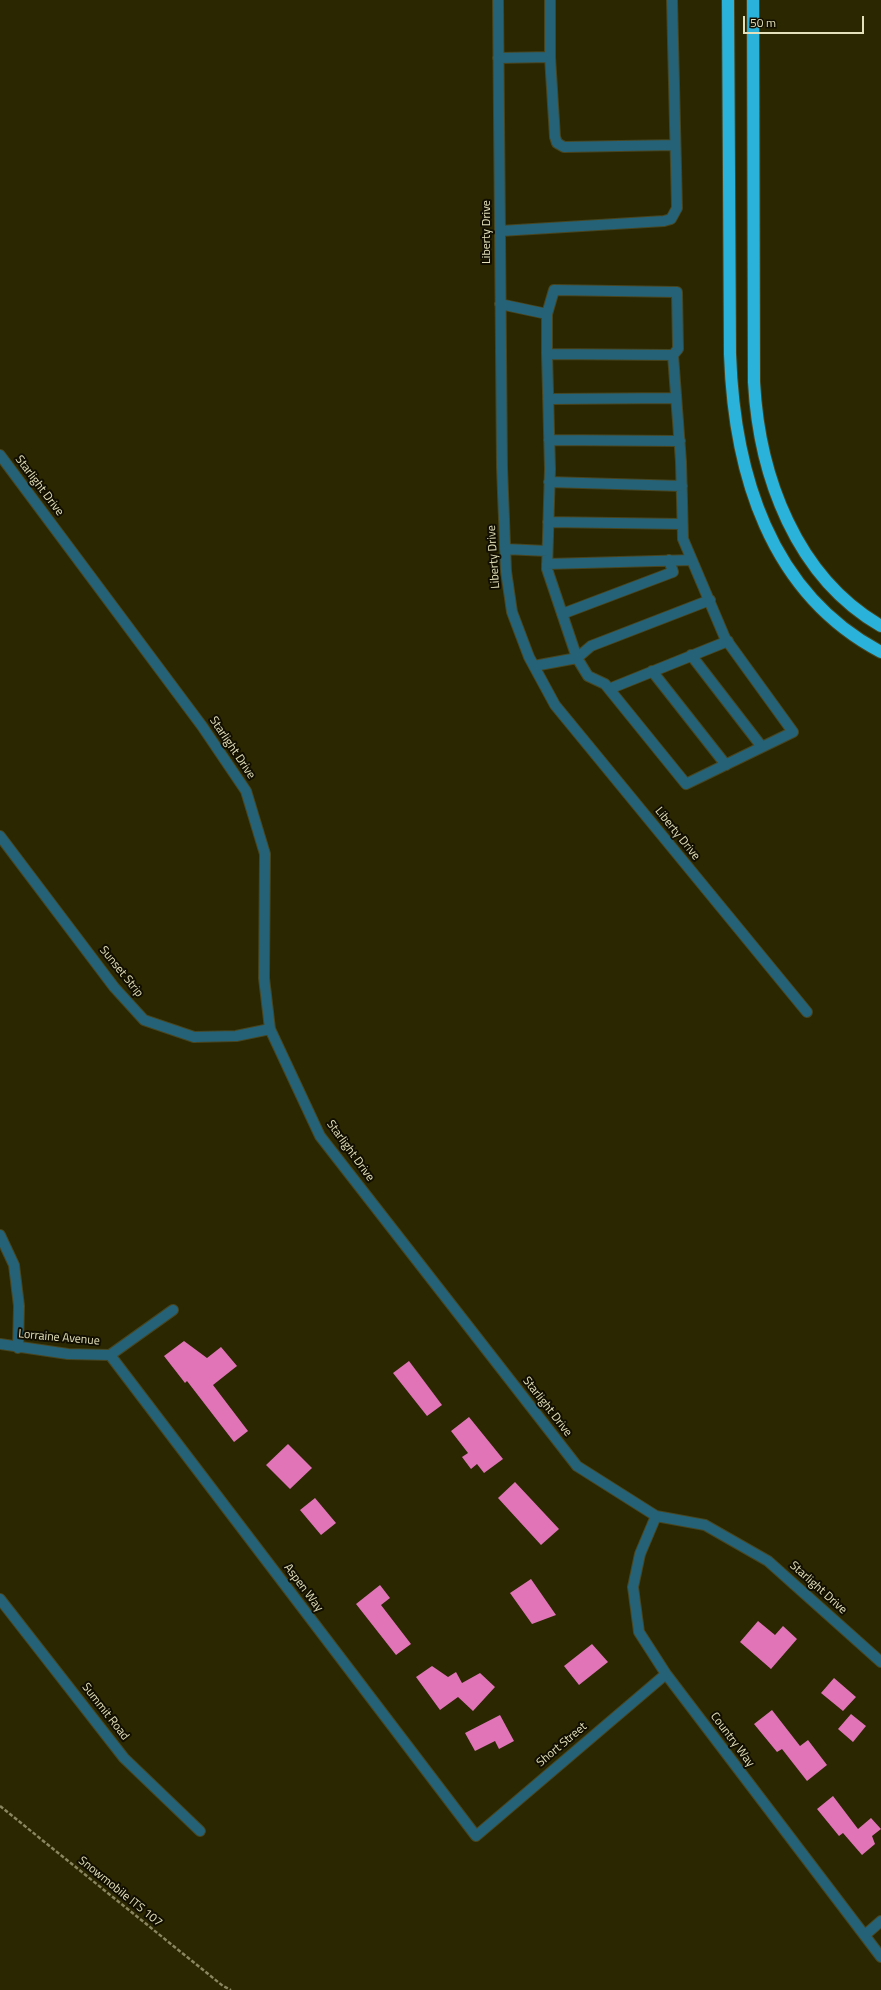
<!DOCTYPE html>
<html>
<head>
<meta charset="utf-8">
<style>
	body { margin:0 }
	#map { position:relative; width:881px; height:1990px; overflow:hidden; background:#2b2700; font-family:"Titillium Web",sans-serif }
	canvas { display:block }
	.scale { position:absolute; left:743px; top:16px; width:121px; height:18px; box-sizing:border-box; border:2px solid #e3e0bb; border-top:0; padding-left:5px; font-size:12px; line-height:14px; white-space:nowrap; color:#e3e0bb; -webkit-text-stroke:3px #120f00; paint-order:stroke }
</style>
</head>
<body>
<div id="map">
<canvas width="881" height="1990"></canvas>
<div class="scale">50 m</div>
</div>
<script>
const ctx = document.querySelector('canvas').getContext('2d');
ctx.lineJoin = 'round';
function fill(path, color) { ctx.fillStyle = color; ctx.fill(path, 'evenodd'); }
function trace(path, color, width, dash) { ctx.strokeStyle = color; ctx.lineWidth = width; ctx.lineCap = dash ? 'butt' : 'round'; ctx.setLineDash(dash || []); ctx.stroke(path); }
function write(font, color, halo, rows, align = 'center') {
  ctx.font = font + ' "Titillium Web",sans-serif'; ctx.lineWidth = 4; ctx.setLineDash([]); ctx.textBaseline = 'middle'; ctx.strokeStyle = halo; ctx.fillStyle = color; for (const [text, x, y, turn = 0] of rows) {
    ctx.save(); ctx.translate(x, y); ctx.rotate((+turn || 0) * Math.PI / 180); ctx.textAlign = isNaN(turn) ? turn : align; if (halo) ctx.strokeText(text, 0, 0); ctx.fillText(text, 0, 0); ctx.restore();
  }
}
fill(new Path2D(`
	M184,1341L207,1358L221,1347L237,1366L213,1385L248,1431L234,1442L187,1381L185,1383L164,1356Z
	M409,1361L442,1405L427,1416L393,1373Z
	M469,1417L503,1459L484,1473L477,1464L471,1469L462,1457L468,1453L451,1431Z
	M288,1444L312,1468L290,1489L266,1465Z
	M515,1482L559,1529L541,1545L498,1498Z
	M315,1498L336,1523L321,1535L300,1510Z
	M531,1579L556,1615L532,1624L510,1593Z
	M380,1585L390,1598L381,1605L411,1644L396,1655L356,1604Z
	M758,1621L775,1635L783,1626L797,1639L771,1669L740,1642Z
	M592,1644L608,1662L579,1685L564,1666Z
	M432,1666L448,1677L456,1672L462,1683L480,1673L495,1687L473,1711L458,1697L440,1710L416,1677Z
	M834,1678L856,1697L843,1711L821,1693Z
	M772,1710L800,1746L808,1740L827,1765L807,1781L782,1749L777,1752L754,1724Z
	M851,1714L866,1726L853,1742L838,1729Z
	M500,1715L514,1741L499,1749L495,1741L475,1751L465,1733Z
	M833,1796L858,1829L871,1818L881,1829L872,1836L875,1844L862,1855L843,1833L839,1836L817,1809Z`), '#e074b7');
const minor = new Path2D(`
	M498,0L502,467L506,571L512,612L529,657L555,705L807,1012
	M550,57V0
	M498,58L550,57L555,137L557,143L564,147L675,145
	M500,231L664,221L671,219L677,208L672,0
	M500,304L547,314V354
	M547,314L554,290L677,292L678,349L673,355
	M548,399L676,398
	M549,440L680,441
	M0,455L202,726L246,791L265,854L264,978L270,1029L320,1136L577,1466L656,1516L705,1525L768,1561L881,1662
	M549,482L682,486
	M548,522L682,524
	M505,549L547,551
	M547,564L692,560
	M562,614L673,572L669,560
	M691,655L762,747
	M534,666L577,658L588,676L605,684L686,784L793,732L725,638L683,539L681,462L673,355L547,354L550,469L547,569L577,658L591,646L710,600
	M652,671L726,765
	M609,689L728,641
	M0,836L114,987L144,1020L194,1037L236,1036L270,1029
	M0,1235L14,1265L19,1306L18,1348
	M0,1344L68,1354L110,1355L173,1310
	M110,1355L476,1836L666,1674
	M656,1516L640,1554L633,1587L639,1632L666,1674L881,1957
	M0,1599L124,1758L200,1831
	M865,1935L881,1921`);
const highway = new Path2D(`
	M728,0L730,354C734,472 769,593 881,652
	M753,0L754,382C759,476 796,577 881,626`);
trace(minor, '#48451e', 12);
trace(highway, '#48451e', 14);
trace(new Path2D(`
	M0,1806L223,1986L231,1990`), '#8a8660', 2.5, [4, 2]);
trace(minor, '#266277', 10);
trace(highway, '#2bb2db', 12);
write('12px', '#e3e0bb', '#120f00', [
	["Liberty Drive",487,232,-90],
	["Starlight Drive",39,486,53],
	["Liberty Drive",494,557,-94],
	["Starlight Drive",232,748,56],
	["Liberty Drive",677,834,51],
	["Sunset Strip",121,972,51],
	["Starlight Drive",350,1151,54],
	["Lorraine Avenue",59,1338,5],
	["Starlight Drive",547,1407,52],
	["Aspen Way",303,1588,53],
	["Starlight Drive",818,1588,42],
	["Summit Road",105,1712,52],
	["Country Way",732,1740,53],
	["Short Street",562,1745,-40],
	["Snowmobile ITS 107",120,1892,39]
]);
</script>
</body>
</html>
